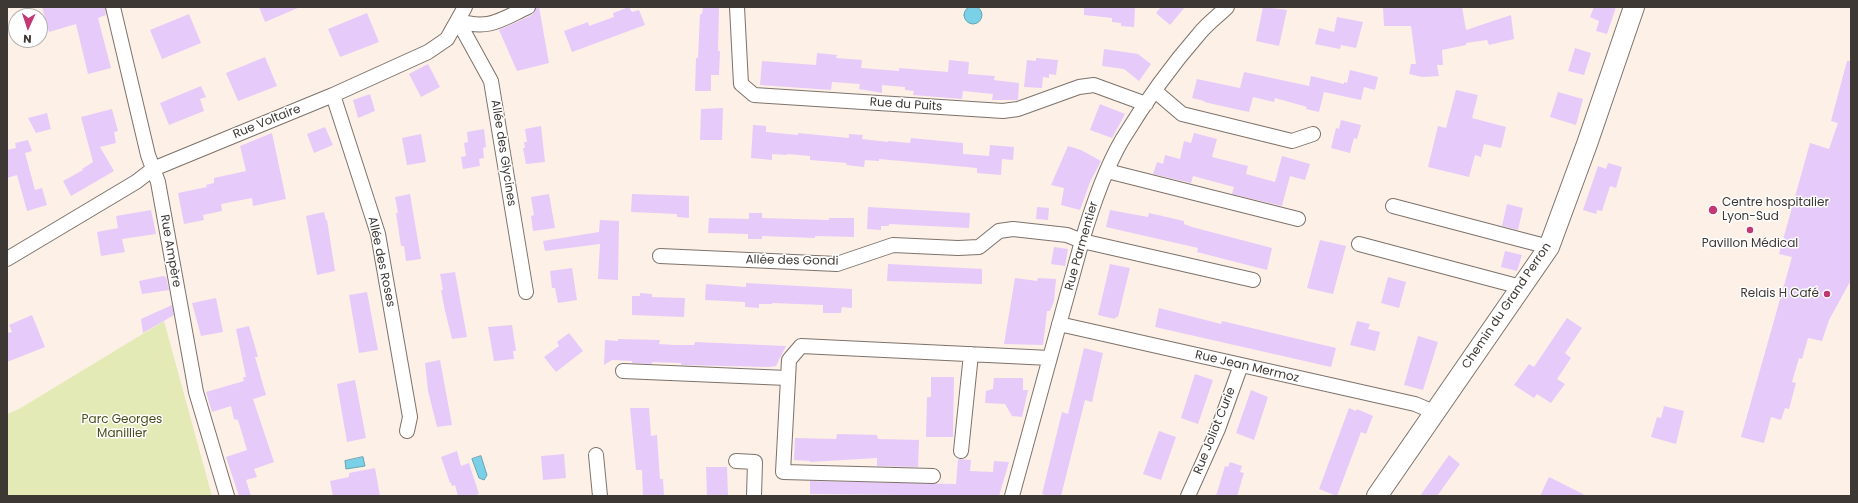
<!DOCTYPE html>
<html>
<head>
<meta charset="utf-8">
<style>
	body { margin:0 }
	#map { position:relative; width:1858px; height:503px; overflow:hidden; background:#fdf0e7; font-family:Poppins,sans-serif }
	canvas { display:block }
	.frame { position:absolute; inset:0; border:8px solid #3d3834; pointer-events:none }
	.north { position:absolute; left:8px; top:8px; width:40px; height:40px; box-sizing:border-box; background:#fff; border:1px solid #b1afae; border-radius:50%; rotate:183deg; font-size:11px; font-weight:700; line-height:16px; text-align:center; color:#3d3834 }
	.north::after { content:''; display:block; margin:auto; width:14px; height:18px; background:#c13874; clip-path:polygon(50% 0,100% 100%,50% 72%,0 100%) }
</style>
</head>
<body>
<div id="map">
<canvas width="1858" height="503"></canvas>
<div class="frame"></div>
<div class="north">N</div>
</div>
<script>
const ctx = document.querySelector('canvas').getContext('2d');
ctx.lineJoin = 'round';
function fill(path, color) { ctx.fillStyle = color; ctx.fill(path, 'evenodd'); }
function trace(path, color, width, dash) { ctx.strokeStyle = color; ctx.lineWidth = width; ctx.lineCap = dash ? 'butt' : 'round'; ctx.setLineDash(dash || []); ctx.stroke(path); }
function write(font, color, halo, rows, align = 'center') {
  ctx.font = font + ' Poppins,sans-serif'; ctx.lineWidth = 3; ctx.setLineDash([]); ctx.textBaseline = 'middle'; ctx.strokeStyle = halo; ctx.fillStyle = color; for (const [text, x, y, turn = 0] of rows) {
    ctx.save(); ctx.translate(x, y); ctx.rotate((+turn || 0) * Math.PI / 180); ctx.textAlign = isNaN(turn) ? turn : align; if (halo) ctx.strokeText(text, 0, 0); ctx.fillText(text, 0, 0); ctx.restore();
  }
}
fill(new Path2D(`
	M164,321L212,496H7V414L19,409Z`), '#e4eab5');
const water = new Path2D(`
	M964 15a9 9 0 1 1 18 0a9 9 0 1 1-18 0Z
	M481,456L487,475L484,480L479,478L472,459Z
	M363,457L365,466L346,469L345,461Z`);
fill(water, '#7ad1e7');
trace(water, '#68a3b1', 1);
fill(new Path2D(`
	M42,7H105L106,15L98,18L111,68L88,74L76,24L49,32Z
	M259,7H300L265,22Z
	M536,7H539L549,63L517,71L499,30L532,15L535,11Z
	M629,7L632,12L639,10L645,25L572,52L564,31L588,22L589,26L614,17L613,13Z
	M703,7H719L718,51H720L719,75H711V91H695L696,58H698L700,14H702Z
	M1084,7H1135L1134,27L1121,26V23L1112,22V18L1084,15Z
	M1161,7H1185L1170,25L1156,13Z
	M1263,7L1287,10L1279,46L1256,41Z
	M1383,7H1462L1466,30L1511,15L1514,39L1489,45L1487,40L1466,43V45L1442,50L1443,65H1437L1439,76L1422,77L1409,74L1411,64H1416L1411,26H1384Z
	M1594,7H1616L1607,34L1596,31L1599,21L1590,17Z
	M367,13L379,42L340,57L328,29Z
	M189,14L201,43L162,59L150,30Z
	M1337,17L1363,22L1356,48L1341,45L1340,49L1315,44L1319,28L1334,32Z
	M1575,48L1591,53L1584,75L1568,71Z
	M1104,49L1138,54L1151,64L1139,81L1124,69L1102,66Z
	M817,53L837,55L836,58L862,60L861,68L899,71V68L948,72L949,60L969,62L968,74L995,76L994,80L1019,83L1018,100H992L993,94L963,91L962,99L913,95L914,91L905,90V87L882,85V93L859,89L860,84L832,82L831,90L760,85L762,61L816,65Z
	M265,57L277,86L238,101L226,73Z
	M1036,58L1058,60L1056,75L1049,74V78L1043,77L1042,88L1024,87L1027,60L1036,61Z
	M1847,61H1851V280L1829,320L1822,341L1808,338L1802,359L1799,358L1792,382L1796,383L1789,409L1785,408L1781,420L1771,417L1764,443L1741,437L1792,257L1779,254L1810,143L1829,149L1838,123L1831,121Z
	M428,64L440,87L421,97L409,74Z
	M1350,70L1378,77L1375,90L1364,87L1361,100L1324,92L1319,112L1306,109L1307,107L1275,98L1274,102L1253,97L1249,112L1204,102V101L1192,98L1197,79L1240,88L1244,72L1309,86L1311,76L1344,84V82L1347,83Z
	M201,86L206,97L200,99L204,111L169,125L160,103Z
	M1456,90L1478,95L1472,118L1506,127L1501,148L1484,144L1481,157L1475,155L1469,177L1428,167L1438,126L1446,128Z
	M1558,92L1583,99L1576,125L1550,117Z
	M370,94L375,111L358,118L353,100Z
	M1100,104L1125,114L1112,138L1090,130Z
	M723,108L722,140H700L701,109Z
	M112,109L118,131L114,132L116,143L100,147L114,171L71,196L63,181L83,170L82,169L93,162L81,117Z
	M47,113L51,129L36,133L28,118Z
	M1341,120L1361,125L1357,139L1354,138L1350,153L1331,148L1336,128L1339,129Z
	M753,125L766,126V132L798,135V133L849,138V134L863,135L862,139L888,142V141L910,143L911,138L963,143V154L989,156L990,145L1014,147L1013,160L1002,159L1001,175L977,173V168L879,159V161L865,160L864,167L846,165L847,163L810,160V156L787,154V155L772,154V160L751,158Z
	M541,126L545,162L526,164L523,148H525L524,142H527L525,129Z
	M325,127L333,145L314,153L307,134Z
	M484,129L486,147L483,148L484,158L479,159L480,166L463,169L461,157L466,156L464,143L468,142L467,132Z
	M272,133L286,199L253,206L252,198L221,204L222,211L203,215L204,220L184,224L178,193L207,187L206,185L214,183V178L246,171L240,146Z
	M1194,133L1217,139L1212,157L1248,166L1246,174L1275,182L1282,156L1310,164L1305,180L1290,176L1282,206L1232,194L1234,187L1193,176L1191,183L1153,174L1157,162L1163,164L1165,155L1180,159L1184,141L1191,143Z
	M421,134L426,162L407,165L402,138Z
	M28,140L32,151L25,153L35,190L42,188L47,205L27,211L17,175L7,178V150L16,148L15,143Z
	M1068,146L1081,150L1101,161L1090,182L1080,210L1061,205L1064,188L1051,185Z
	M1608,163L1622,167L1616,188L1610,186L1602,211L1597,210L1596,214L1583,210L1598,166L1606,169Z
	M410,194L421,259L406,261L404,246H401L396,213H398L395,197Z
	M549,194L555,228L533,231L531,216L534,215L531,197Z
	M632,194L689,196V218L677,217V214L631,212Z
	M1507,204L1523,208L1518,230L1502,226Z
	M868,207L970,213L969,228L889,224V226H881V230L867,229Z
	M1037,207L1049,208L1048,220L1036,219Z
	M151,210L156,234L122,239L125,252L101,256L97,232L118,228L116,216Z
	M1110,210L1148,217L1149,213L1184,221V224L1192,227L1272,248L1267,270L1197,252L1198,248L1106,227Z
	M324,212L326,220H327L335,271L317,275L306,216Z
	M749,213H762V218L829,220V218H854V237L815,236V238L762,236V239H748V234L708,233L709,218L749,219Z
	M600,220L619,221L618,280L598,279L600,244L545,251L543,241L599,232Z
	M1320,240L1346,246L1333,294L1307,288Z
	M1054,247L1068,249L1065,266L1051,264Z
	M1505,251L1522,255L1517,271L1501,267Z
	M888,264L982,269V284L887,281Z
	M1110,264L1130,268L1118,317H1116L1115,319L1098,315Z
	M572,268L577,300L558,303L555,288H552L550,271Z
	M455,272L467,337L452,339L445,311L441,290H443L440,274Z
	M163,276L166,277L169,290L142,294L139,281Z
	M1388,277L1406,282L1399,308L1381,303Z
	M1015,278L1037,281L1038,278L1056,279L1054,301L1050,311H1047L1043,345L1004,344Z
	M746,283L852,289V308L842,307L841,313H823V305L772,303V304H759V308L745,307V302L705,300L706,284L746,287Z
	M367,292L378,350L359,353L349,295Z
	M640,293L652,294V297L685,298L684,317L632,315V296H640Z
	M216,298L223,332L201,336L192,303Z
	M172,305L174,315L143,333L141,319Z
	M1159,308L1221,324L1222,321L1336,348L1331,367L1155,327Z
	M32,315L45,347L7,362V333L12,332L9,325Z
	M1567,318L1582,328L1565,353L1571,358L1557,379L1565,384L1551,403L1537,394L1534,398L1514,385L1529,364L1534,367Z
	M1357,321L1370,324L1368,329L1380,332L1375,351L1350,345Z
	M512,325L516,351H513L514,359L494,361L488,327Z
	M249,326L258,357H255L266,395L253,399L274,462L254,469L257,477L246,480L251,496H239L226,457L247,450L238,420L234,419L231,406L212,412L206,392L244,381L243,377H246L236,329Z
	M569,333L583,351L556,372L544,357L559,346L557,342Z
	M1418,336L1438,342L1423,390L1404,385Z
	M618,339L660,340L659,344L675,345H694L695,342L786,346L776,366L769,367L681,365V363L653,362L651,364L632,363V361L612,360L604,365L605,340L618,341Z
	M1084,348L1103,353L1092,402L1085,400L1061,496H1043L1044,494H1042L1062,412L1068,414Z
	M440,360L452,425L437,427L428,391L425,363Z
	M1195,374L1213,380L1198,424L1181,418Z
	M931,377H954L953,437H926L927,397H931Z
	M994,378H1023V390H1028L1022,417L1012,416L1005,404L985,403L986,391L993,389Z
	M355,380L366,438L347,442L337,384Z
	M1251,390L1268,397L1254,440L1236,433Z
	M1664,406L1684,411L1676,444L1651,437L1657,417L1661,418Z
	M630,408H649L651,436L657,435L660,479H663L664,496H643L642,470H636Z
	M1349,408L1356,411L1357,409L1373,416L1366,434L1361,432L1337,496L1319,489Z
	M1159,431L1176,437L1161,480L1143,474Z
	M837,434L877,435L878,439L919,440L918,467L877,466V458L810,462V461L794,460L795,438L836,439Z
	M457,451L461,466L469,463L479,494L473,496H458L455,485L452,486L451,483H450L441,457Z
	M564,454L566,478L543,480L541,456Z
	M1449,455L1460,464L1437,496H1420Z
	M958,459L971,460L970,471L993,472L994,461L1009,462L999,496L810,494V481L956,484Z
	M1230,462L1242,466L1240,472L1244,473L1237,496H1216L1225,466L1228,467Z
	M706,467H727L728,496H707Z
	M375,468L380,496H333L330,481L349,477V473Z
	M1549,477L1587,496H1540Z`), '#e6cafa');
const street = new Path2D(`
	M113,7L148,155L158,182L196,392L227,496
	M737,7L741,84L754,95L1003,111L1018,109L1079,87L1094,85L1146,104
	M458,21L491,81L526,292
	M458,21C490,30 500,20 528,7
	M1155,91L1182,114L1292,141L1313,134
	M333,95L378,234L410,417L407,431
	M1107,171L1298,219
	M1393,206L1549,247
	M1359,244L1521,287
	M660,256L837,264L893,245L958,248L979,247L999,231L1013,229L1067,235L1082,241L1253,280
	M7,259L136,182L153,169L333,95L428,52L447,39L465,7
	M1059,324L1415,404L1434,412
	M623,371L787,378
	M961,451L971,354
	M596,455L600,496
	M736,461L755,462L754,496
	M933,476L783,472L789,360L801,346L1050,358
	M1012,496L1082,241C1092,207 1104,171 1122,140C1144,104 1171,66 1199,34C1207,24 1218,16 1227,7
	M1188,496L1218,429L1241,365`);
const secondary = new Path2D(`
	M1377,496L1549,247L1587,144L1634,7`);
trace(street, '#7d726a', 16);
trace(secondary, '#7d726a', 22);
trace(street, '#fff', 14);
trace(secondary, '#fff', 20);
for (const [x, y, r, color] of [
	[1713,210,5,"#c13874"],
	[1750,230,4,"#c13874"],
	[1827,294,4,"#c13874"]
]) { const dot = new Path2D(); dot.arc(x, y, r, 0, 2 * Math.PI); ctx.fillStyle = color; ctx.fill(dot); trace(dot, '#fff', 1.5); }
write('12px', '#3d3834', '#fff', [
	["Rue du Puits",906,105,4],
	["Rue Voltaire",267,122,-22],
	["Allée des Glycines",503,153,81],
	["Rue Parmentier",1082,246,-74],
	["Rue Ampère",170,251,80],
	["Allée des Gondi",792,261,1],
	["Allée des Roses",381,262,78],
	["Chemin du Grand Perron",1507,306,-56],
	["Rue Jean Mermoz",1247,367,13],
	["Rue Joliot Curie",1215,431,-68]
]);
write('12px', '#3d3834', '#fff', [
	["Centre hospitalier",1722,203],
	["Lyon-Sud",1722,217],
	["Pavillon Médical",1750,244,"center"],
	["Relais H Café",1819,294,"right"]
], 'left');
write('12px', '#4a4d1b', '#fff', [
	["Parc Georges",122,420],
	["Manillier",122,434]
]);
</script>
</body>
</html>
